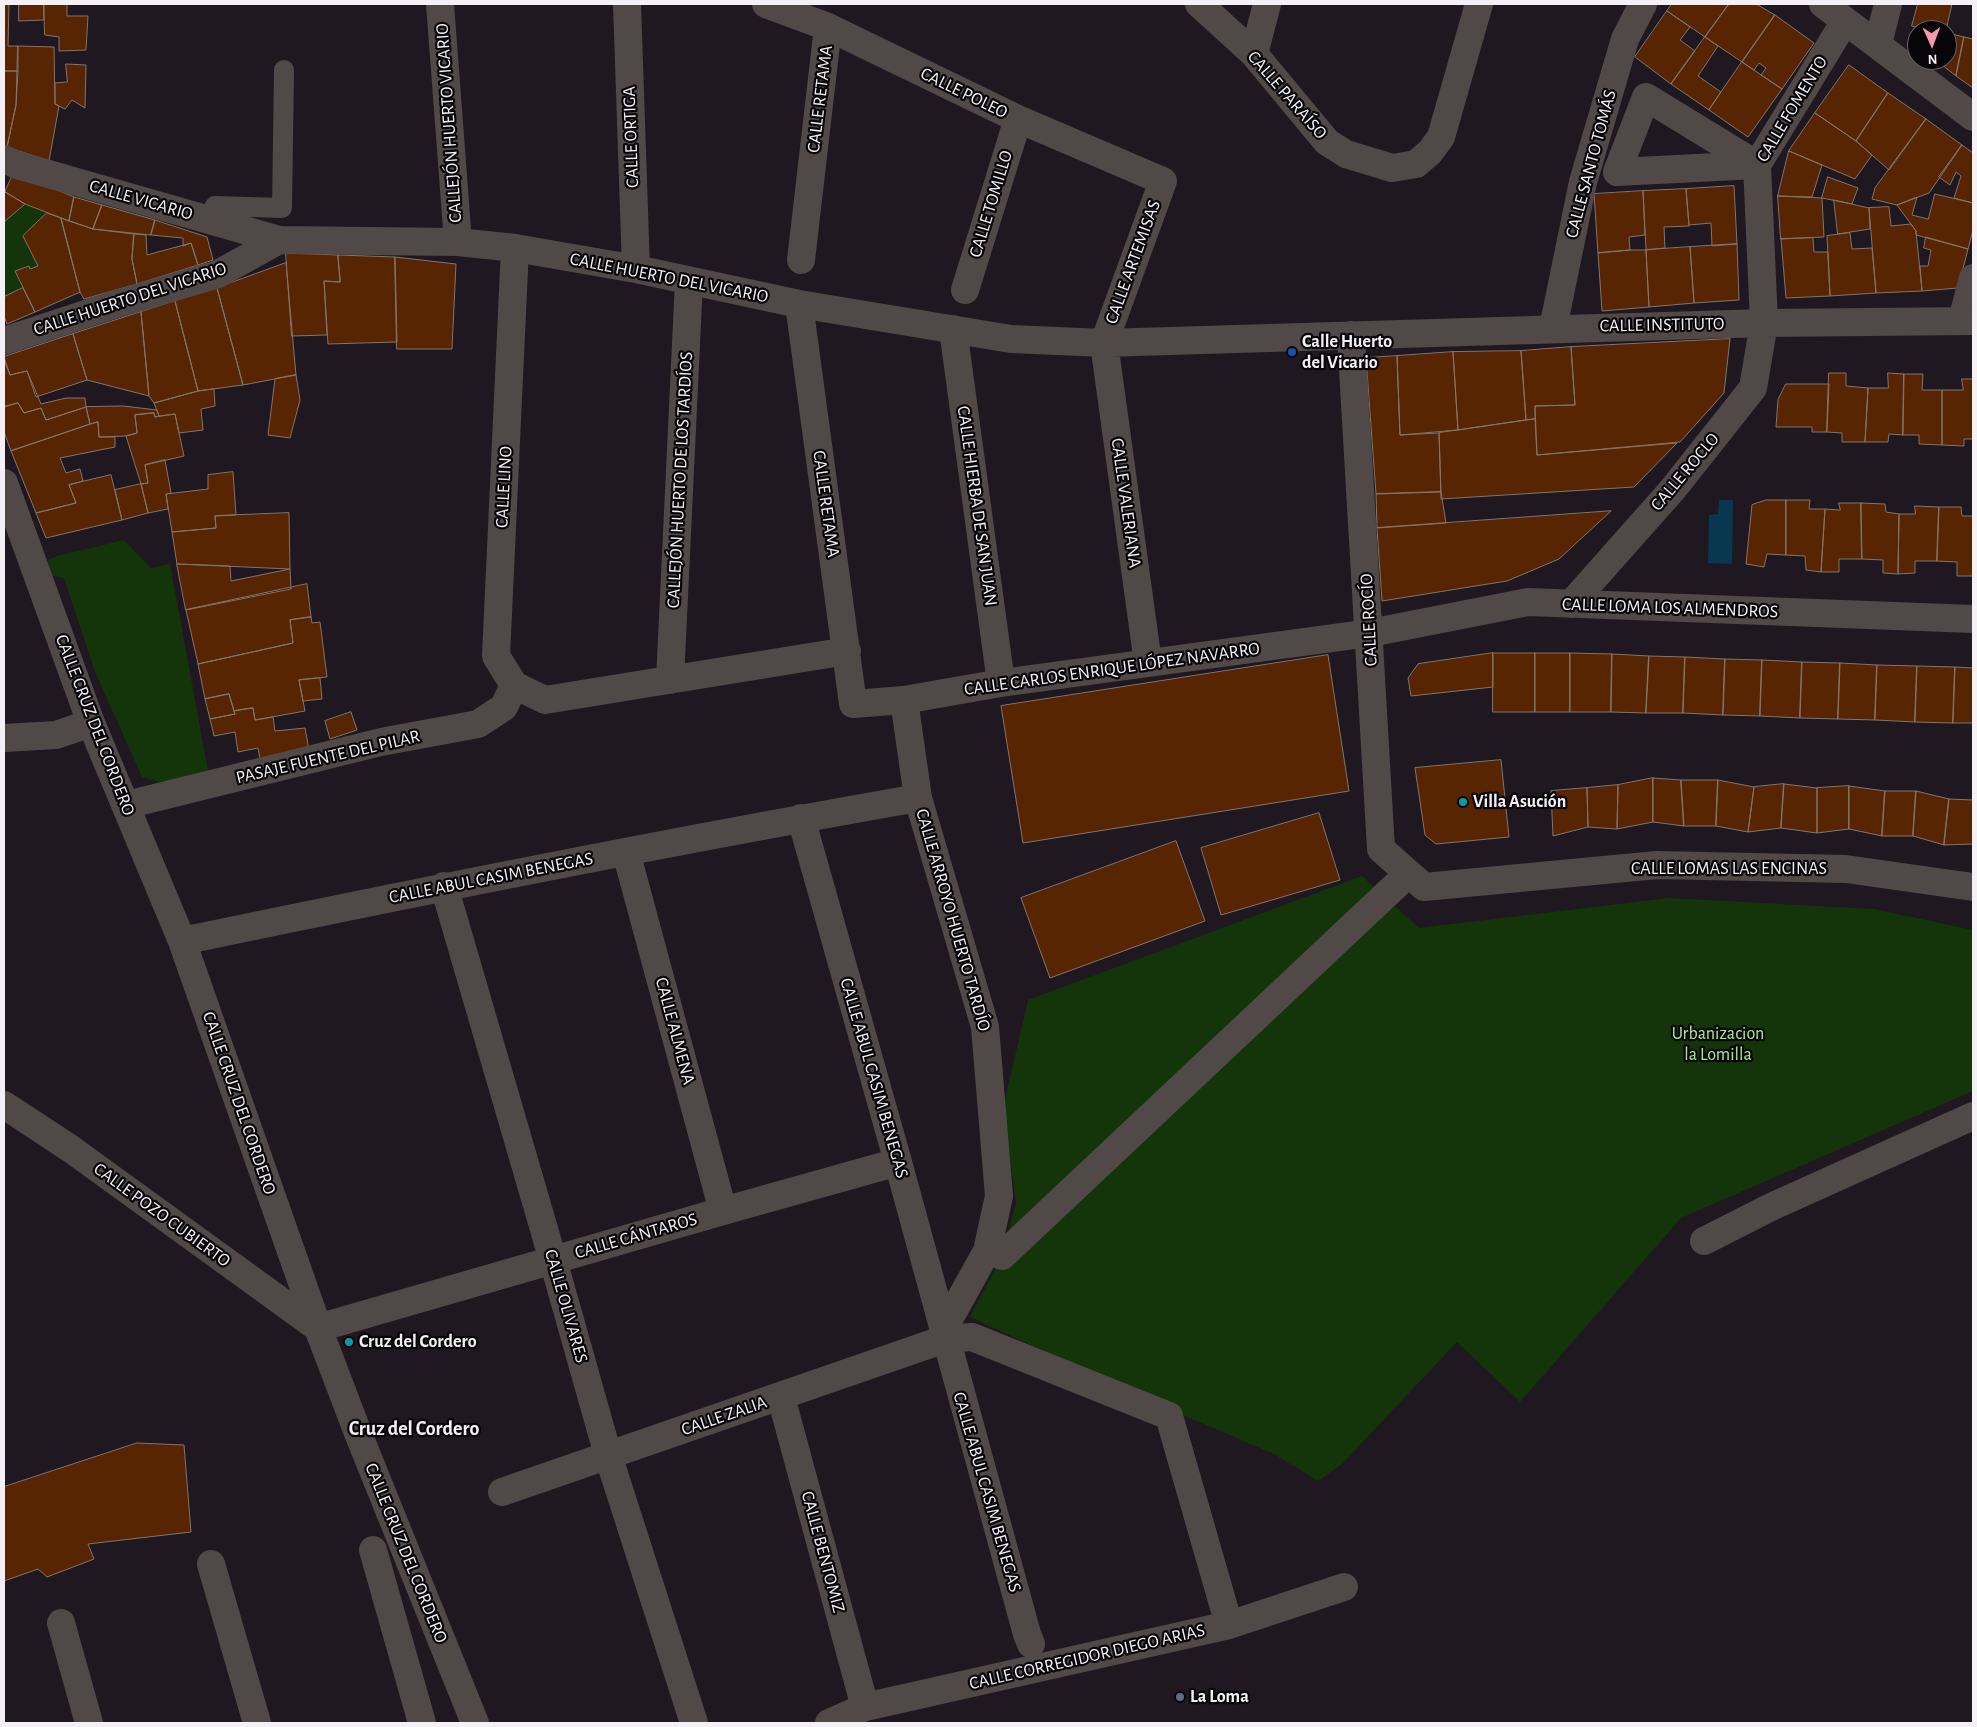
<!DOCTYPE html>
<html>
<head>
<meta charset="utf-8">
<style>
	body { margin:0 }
	#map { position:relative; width:1977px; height:1727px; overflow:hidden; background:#1f1821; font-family:"Alegreya Sans",sans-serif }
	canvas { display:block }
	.frame { position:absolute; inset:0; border:5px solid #f5f0f6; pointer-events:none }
	.north { position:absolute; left:1907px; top:20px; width:50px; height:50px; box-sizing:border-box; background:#070508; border:1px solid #666367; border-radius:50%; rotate:178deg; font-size:14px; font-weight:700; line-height:20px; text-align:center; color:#f5f0f6 }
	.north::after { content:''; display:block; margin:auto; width:18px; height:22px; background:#f19ab2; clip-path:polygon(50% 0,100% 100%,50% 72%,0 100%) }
</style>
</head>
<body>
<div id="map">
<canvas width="1977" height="1727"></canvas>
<div class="frame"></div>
<div class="north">N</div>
</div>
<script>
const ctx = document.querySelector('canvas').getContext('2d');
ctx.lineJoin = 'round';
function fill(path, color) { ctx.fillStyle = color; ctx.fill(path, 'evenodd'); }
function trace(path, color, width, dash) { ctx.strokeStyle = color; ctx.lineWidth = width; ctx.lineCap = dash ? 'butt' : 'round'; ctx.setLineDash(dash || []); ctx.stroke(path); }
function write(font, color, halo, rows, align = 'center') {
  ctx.font = font + ' "Alegreya Sans",sans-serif'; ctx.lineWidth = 4.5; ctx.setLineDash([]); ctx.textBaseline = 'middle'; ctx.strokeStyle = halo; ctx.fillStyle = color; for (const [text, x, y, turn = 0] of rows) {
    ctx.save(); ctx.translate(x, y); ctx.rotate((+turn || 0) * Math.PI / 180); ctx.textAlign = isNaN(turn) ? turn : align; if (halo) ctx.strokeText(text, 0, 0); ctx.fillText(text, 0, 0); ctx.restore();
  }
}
fill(new Path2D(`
	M25,204L47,213L23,236L38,266L30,269L29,266L15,271L23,288L4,297V222Z
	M124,540L151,568L170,564L209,776L159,782L142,777L95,672L64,578L49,575L48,560L57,556Z
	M1362,876L1419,928L1669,898L1874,909L1973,930V1091L1681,1218L1520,1402L1457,1342L1342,1464L1318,1481L1274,1454L1190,1418L970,1317L1002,1256L1016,1203L1003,1108L1028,1000Z`), '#133509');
fill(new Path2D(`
	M1719,500H1733L1732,564L1708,563L1709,515L1718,514Z`), '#083850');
const building = new Path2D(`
	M4,4H9L8,46H18V71H4Z
	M19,4H44V20L19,21Z
	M44,4H67V16H88L86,50L59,51V37L45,35Z
	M1672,4H1729L1705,37L1667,11Z
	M1729,4H1756L1775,15L1742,62L1705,37Z
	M1918,4H1952L1946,30H1917V45L1912,40L1915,27L1912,26Z
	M1667,11L1690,27L1680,40L1695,51L1671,84L1635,57Z
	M1775,15L1814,43L1782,89L1761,75L1766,68L1759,63L1754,70L1742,62Z
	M1947,33L1964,37L1956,76L1936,60H1947Z
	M1705,37L1718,46L1698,76L1721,92L1709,110L1671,84Z
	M1964,37L1973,39V88L1956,76Z
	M18,46L54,47L55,104L59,106L49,161L7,147L16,105Z
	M1742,62L1782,89L1748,137L1709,110Z
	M66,64L86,65L85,108L72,100L65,109L55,104V83L67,82Z
	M1849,65L1888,93L1856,141L1815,113Z
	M4,71H18L16,105L7,147L4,145Z
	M1888,93L1926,119L1889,170L1856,141Z
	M1815,113L1856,141L1872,155L1855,179L1789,151Z
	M1926,119L1962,145L1929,193L1897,205L1872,199L1875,188Z
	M1962,145L1973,153V203L1954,198L1961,176L1956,172L1950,185L1939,177Z
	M1789,151L1822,165L1812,197L1778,196Z
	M14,172L74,197L69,221L25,204L5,192Z
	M1828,177L1858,188L1852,204L1822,198Z
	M1734,186L1737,244L1712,246L1711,223L1689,225L1686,189Z
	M1686,189L1689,226L1664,227L1665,248L1646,250L1643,191Z
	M4,191L25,204L4,222Z
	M1643,191L1645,235L1629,237L1630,250L1598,253L1594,194Z
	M1935,194L1973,203V230L1968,249L1916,235V231L1897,205L1917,197L1912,215L1928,219Z
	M1778,196L1822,198L1824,237L1781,239Z
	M74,197L102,205L93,229L69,221Z
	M1834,200L1869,208L1870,229L1838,234Z
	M102,205L155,220L151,235L93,229Z
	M1889,207L1891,226L1911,224L1916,231L1922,291L1876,293L1869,208Z
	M47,213L61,218L80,292L35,312L15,271L29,266L30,269L38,266L23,236Z
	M61,218L93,229L134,234L132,259L137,284L84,299L80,292Z
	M155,220L207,237L213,260L198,265L191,243L183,246V238L151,235Z
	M1850,233L1852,249L1872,248L1876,293L1830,296L1827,236Z
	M134,234L146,235L147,255L191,243L198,265L137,284L132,259Z
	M1926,237L1968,249L1958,288L1922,291L1920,266H1928L1931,250L1924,248Z
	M1813,238L1814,252H1828L1830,296L1786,298L1781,239Z
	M1737,244L1739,300L1694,303L1690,247Z
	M1690,247L1694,303L1649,307L1646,250Z
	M1630,250H1646L1649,307L1602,311L1598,253Z
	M286,253L338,255L340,282L324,281L327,335L292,336Z
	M338,255L395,257L397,342L328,344L324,281L340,282Z
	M395,257L456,264L452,349H397Z
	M286,263L296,375L243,385L217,288Z
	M23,288L35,312L7,324L4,316V297Z
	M217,288L243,385L198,391L175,301Z
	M175,301L198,391L154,403L149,396L141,312Z
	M141,312L149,396L87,380L73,334Z
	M73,334L87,380L36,397L27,371L10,375L4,357Z
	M1730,339L1724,393L1680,442L1537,455L1535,406L1575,405L1571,347Z
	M1571,347L1575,405L1535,406V419L1526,420L1521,351Z
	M1521,351L1526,420L1458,430L1453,352Z
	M1453,352L1458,430L1400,435L1397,356Z
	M1397,356L1400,435L1439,433L1441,492L1376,494L1366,358Z
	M4,360L10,375L27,371L41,404L66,398H85L86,407L46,420L41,408L24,413L18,403L4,407Z
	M1829,373H1846V386L1868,388L1865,442H1842V433L1827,432Z
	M1888,373L1904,374L1903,435L1889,434L1888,442H1865L1868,388H1888Z
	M1904,374H1923L1922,390H1942V445L1919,444V435H1903Z
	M296,375L300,400L290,438L268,435L275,379Z
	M1962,379H1973V439H1964V446L1942,445V390H1963Z
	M1786,384H1829L1827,432H1812V427H1776L1778,400Z
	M214,389L215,406L201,409L203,430L179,433L175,414L159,416L154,403L198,391Z
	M18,403L24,413L41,408L46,420L86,407L90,424L11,451L4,432V407Z
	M123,406L157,410L159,416L155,417L154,413L135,415L137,433L126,436L99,437L98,422L90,424L86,407Z
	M154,413L155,417L175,414L184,456L145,465L148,483L141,484L126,436L137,433L135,415Z
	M1535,419L1537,455L1677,443L1634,487L1441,499L1439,433Z
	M98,422L99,437H115V447L60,458L66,473L80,469L83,481L69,485L76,503L36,513L11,451Z
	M165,460L171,493L166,494L168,509L148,513L141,484L148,483L145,465Z
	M233,472L236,515L215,516L216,528L172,532L166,494L208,489V475Z
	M111,475L122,520L46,538L36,513L76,503L69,485Z
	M141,484L148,513L122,520L115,490Z
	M1441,492L1446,523L1377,528L1376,494Z
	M1766,500H1786V555L1767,554L1764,567L1746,564L1752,505Z
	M1786,500H1810L1809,509H1825L1821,572L1806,570L1805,556L1786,555Z
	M1839,503H1861L1862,559H1839V572H1821L1825,509L1840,510Z
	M1861,503L1885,504L1886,512L1899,514L1898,574L1883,573V560L1862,559Z
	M1915,506L1939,507L1937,561H1915V573L1898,574L1899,514H1915Z
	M1939,507H1961L1962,516H1973V576H1957V562L1937,561Z
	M1611,511L1559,559L1507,581L1382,601L1377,528Z
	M289,513L290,569L177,564L172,532L216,528L215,516Z
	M177,564L230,566L231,581L290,569L291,589L186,610Z
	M307,584L311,617L290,620L293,643L198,664L186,610Z
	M311,617L312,623L320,622L327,677L299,680L305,711L255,720L253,708L234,711L229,694L205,699L198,664L293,643L290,620Z
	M1493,653H1535V712H1493Z
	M1493,653V687L1411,696L1408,678L1418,664Z
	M1535,653H1570V712H1535Z
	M1570,653L1612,654L1611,712H1570Z
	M1612,654L1649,656L1646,713L1611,712Z
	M1328,655L1349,791L1023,843L1001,706Z
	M1649,656L1685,657L1683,713H1646Z
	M1685,657L1725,659L1723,715L1683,713Z
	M1725,659L1762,660L1760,716L1723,715Z
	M1762,660L1802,662L1800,718L1760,716Z
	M1802,662L1840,663L1838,719L1800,718Z
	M1840,663L1877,665L1875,720L1838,719Z
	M1877,665L1917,666L1915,722L1875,720Z
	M1917,666L1955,667L1953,723L1915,722Z
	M1955,667L1973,668V723H1953Z
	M320,678L322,699L303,701L299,680Z
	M229,694L235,714L210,719L205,699Z
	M253,708L255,720L273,717L275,731L305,728L309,750L260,759L258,748L238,752L235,732L214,736L210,719L235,714L234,711Z
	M351,712L357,730L330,739L325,721Z
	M1501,760L1509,837L1436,844L1425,835L1415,768Z
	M1653,778L1681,780L1684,826L1653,822Z
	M1653,778V822L1617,829L1618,785Z
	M1681,780H1718L1716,826H1684Z
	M1718,780L1754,787L1748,832L1716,826Z
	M1784,784L1817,788V833L1781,828Z
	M1784,784L1781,828L1748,832L1754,787Z
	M1618,785L1617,829L1588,827L1587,788Z
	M1849,786L1885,791L1882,836L1849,829Z
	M1849,786V829L1817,833V788Z
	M1587,788L1588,827L1553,836L1551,791Z
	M1885,791H1916L1913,836H1882Z
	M1916,791L1949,799L1944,845L1913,836Z
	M1949,799L1973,800V844L1944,845Z
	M1319,813L1340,880L1221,915L1201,848Z
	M1176,841L1205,921L1050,978L1021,898Z
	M137,1443L184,1445L191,1532L88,1544L94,1559L47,1577L38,1569L4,1581V1487Z`);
fill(building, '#582503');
trace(building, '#82746d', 1);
trace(new Path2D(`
	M207,219L215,206L282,208L284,70`), '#504948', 20);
trace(new Path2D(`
	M1962,320L1973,278
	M1553,328L1583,182L1625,39L1643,4
	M126,805L381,742L478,724L504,707L514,685`), '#504948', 28);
trace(new Path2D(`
	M440,4L458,242
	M627,4L636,269
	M766,4L828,27L1018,119L1163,181L1104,343L1148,663
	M1199,4L1254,54L1327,142L1346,154L1392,168L1416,164L1430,152L1441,137L1479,4
	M1823,4L1973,117
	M1878,44L1888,4
	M1254,54L1267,4
	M1646,97L1757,165L1617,172Z
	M4,159L17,165L279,240
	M515,248L496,656L514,685L545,700L847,651
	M801,260L828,27
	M965,290L1018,119
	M799,304L853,704L904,700L1001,683L1370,633L1528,602L1973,619
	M953,329L1001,683
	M1351,335L1381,849L1424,887L1657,865L1846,869L1973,887
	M4,341L110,306L218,274L279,240L458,242L515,248L636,269L799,304L1011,339L1104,343L1764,323L1973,321
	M4,483L91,723L182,941L318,1328L358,1433L475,1723
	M1571,604L1673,489L1753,388L1764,323L1757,165L1845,21
	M670,680L689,281
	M904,700L918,798L985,1027L999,1196L987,1251L943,1330
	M4,738L56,735L91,723
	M801,818L898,1162L1027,1634L1031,1644
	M626,852L723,1211
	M444,886L553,1260L608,1455L694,1723
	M182,941C427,890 672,841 918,798
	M4,1105L71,1149L318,1328
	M1704,1241L1771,1207L1973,1116
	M1002,1256L1408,874
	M318,1328L723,1211L898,1162
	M781,1397L865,1707
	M502,1492L945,1339L972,1337L1169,1416L1229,1625
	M373,1550L422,1723
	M211,1564L257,1723
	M61,1623L89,1723
	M829,1723L865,1707L1229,1625L1344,1587`), '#504948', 28);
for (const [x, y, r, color] of [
	[1292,352,5,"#1a4fb4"],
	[1463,802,5,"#0f9aa8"],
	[349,1342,5,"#0f9aa8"],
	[1180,1697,5,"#5c6f8a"]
]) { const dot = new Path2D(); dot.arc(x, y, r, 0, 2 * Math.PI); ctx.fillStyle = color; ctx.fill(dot); trace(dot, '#070508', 2); }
write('18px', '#f5f0f6', '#070508', [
	["CALLE POLEO",964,93,26],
	["CALLE PARAÍSO",1287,95,49],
	["CALLE RETAMA",820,99,-83],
	["CALLE FOMENTO",1792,109,-59],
	["CALLEJÓN HUERTO VICARIO",449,123,-94],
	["CALLE ORTIGA",631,137,-92],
	["CALLE SANTO TOMÁS",1591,164,-75],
	["CALLE VICARIO",141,200,16],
	["CALLE TOMILLO",991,204,-73],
	["CALLE ARTEMISAS",1133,262,-70],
	["CALLE HUERTO DEL VICARIO",669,278,11],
	["CALLE HUERTO DEL VICARIO",130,299,-18],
	["CALLE INSTITUTO",1662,325,-1],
	["CALLE ROCLO",1685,472,-50],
	["CALLEJÓN HUERTO DE LOS TARDÍOS",680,480,-87],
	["CALLE LINO",504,487,-87],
	["CALLE VALERIANA",1126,503,82],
	["CALLE RETAMA",826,504,82],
	["CALLE HIERBA DE SAN JUAN",977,506,82],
	["CALLE LOMA LOS ALMENDROS",1670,608,2],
	["CALLE ROCÍO",1369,620,-93],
	["CALLE CARLOS ENRIQUE LÓPEZ NAVARRO",1112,669,-8],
	["CALLE CRUZ DEL CORDERO",95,725,69],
	["PASAJE FUENTE DEL PILAR",328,757,-13],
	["CALLE LOMAS LAS ENCINAS",1729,869],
	["CALLE ABUL CASIM BENEGAS",491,878,-11],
	["CALLE ARROYO HUERTO TARDÍO",953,920,74],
	["CALLE ALMENA",675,1031,75],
	["CALLE ABUL CASIM BENEGAS",874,1078,74],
	["CALLE CRUZ DEL CORDERO",239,1103,71],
	["CALLE POZO CUBIERTO",162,1215,36],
	["CALLE CÁNTAROS",636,1236,-16],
	["CALLE OLIVARES",566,1306,74],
	["CALLE ZALIA",724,1416,-19],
	["CALLE ABUL CASIM BENEGAS",987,1492,74],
	["CALLE BENTOMIZ",823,1552,75],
	["CALLE CRUZ DEL CORDERO",406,1553,68],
	["CALLE CORREGIDOR DIEGO ARIAS",1087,1657,-13]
]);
write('bold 18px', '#f5f0f6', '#070508', [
	["Calle Huerto",1302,342],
	["del Vicario",1302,363],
	["Villa Asución",1473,802],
	["Cruz del Cordero",359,1342],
	["La Loma",1190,1697]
], 'left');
write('18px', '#a6ed94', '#070508', [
	["Urbanizacion",1718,1034],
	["la Lomilla",1718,1055]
]);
write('bold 20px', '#f5f0f6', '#070508', [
	["Cruz del Cordero",414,1429]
]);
</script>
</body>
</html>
